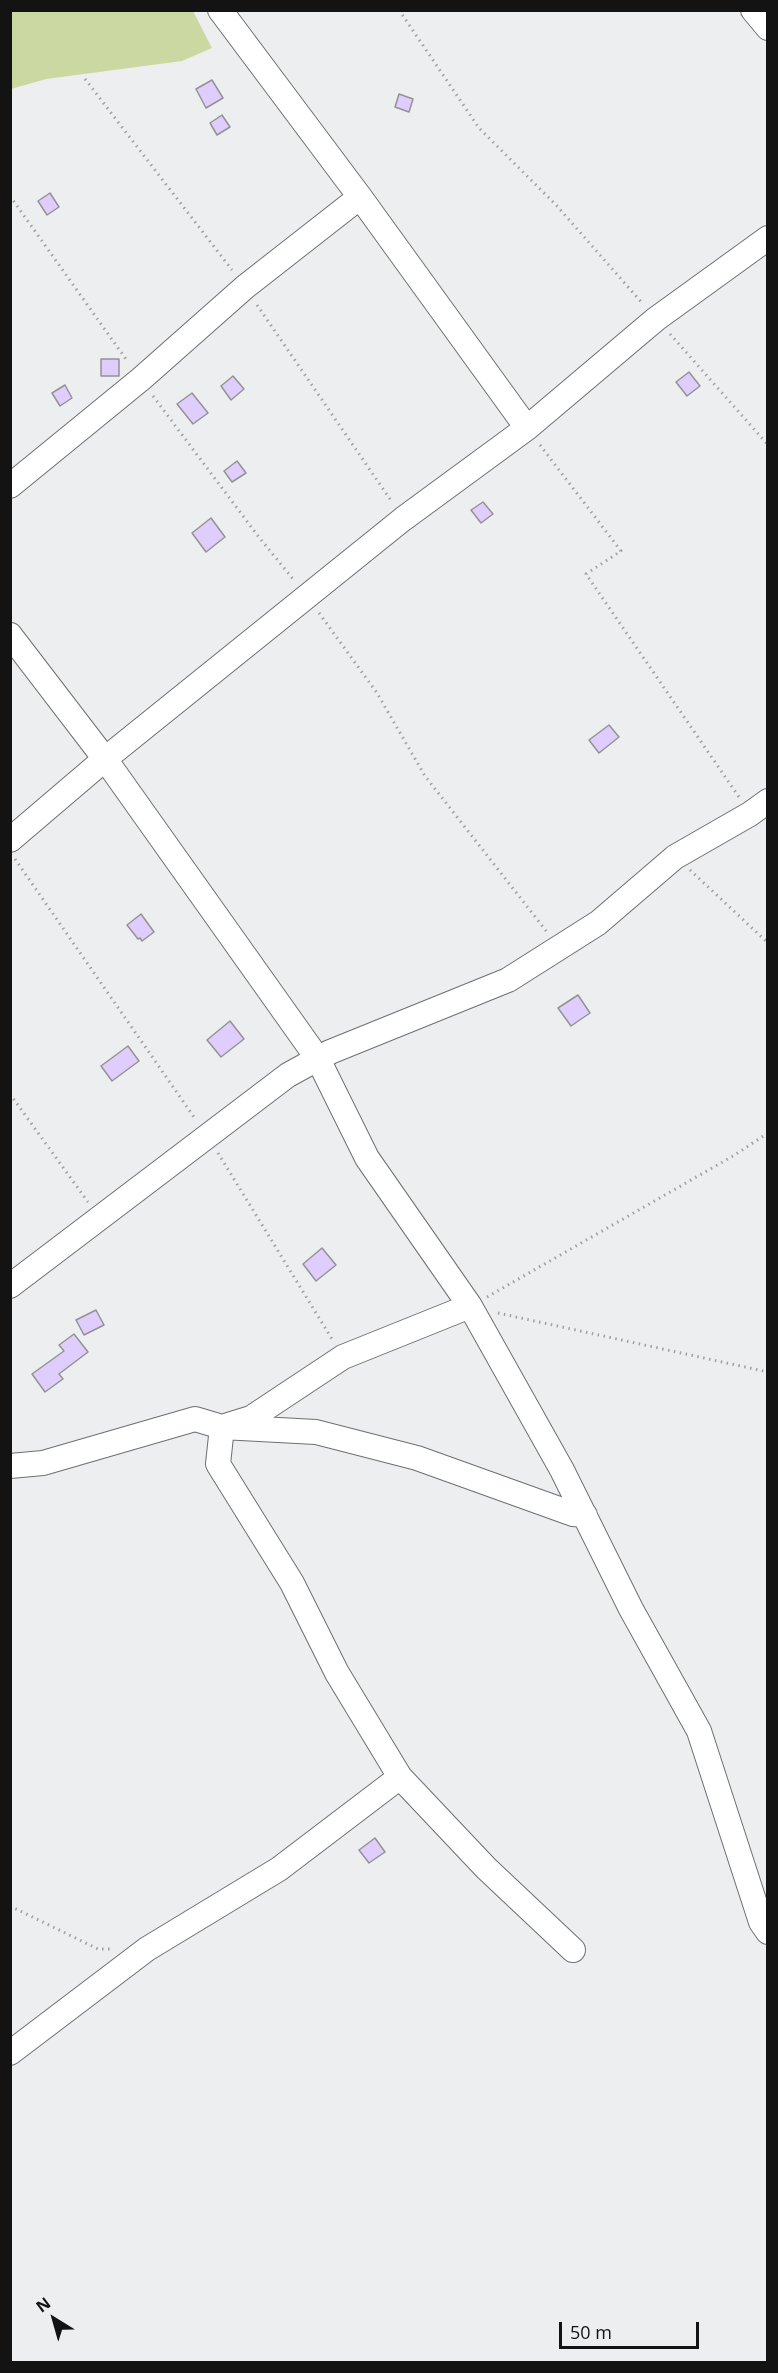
<!DOCTYPE html>
<html>
<head>
<meta charset="utf-8">
<style>
	body { margin:0 }
	#map { position:relative; width:778px; height:2373px; overflow:hidden; background:#edeeef; font-family:"Open Sans",sans-serif }
	canvas { display:block }
	.frame { position:absolute; inset:0; border:12px solid #131313; pointer-events:none }
	.north { position:absolute; left:24px; top:2289px; width:60px; height:60px; -webkit-text-stroke:4px #edeeef; paint-order:stroke; rotate:323deg; font-size:16px; font-weight:700; line-height:24px; text-align:center; color:#131313 }
	.north::after { content:''; display:block; margin:auto; width:21px; height:27px; background:#131313; clip-path:polygon(50% 0,100% 100%,50% 72%,0 100%) }
	.scale { position:absolute; left:559px; top:2322px; width:140px; height:27px; box-sizing:border-box; border:3px solid #131313; border-top:0; padding-left:8px; font-size:18px; line-height:21px; white-space:nowrap; color:#131313; -webkit-text-stroke:4px #edeeef; paint-order:stroke }
</style>
</head>
<body>
<div id="map">
<canvas width="778" height="2373"></canvas>
<div class="frame"></div>
<div class="north">N</div>
<div class="scale">50 m</div>
</div>
<script>
const ctx = document.querySelector('canvas').getContext('2d');
ctx.lineJoin = 'round';
function fill(path, color) { ctx.fillStyle = color; ctx.fill(path, 'evenodd'); }
function trace(path, color, width, dash) { ctx.strokeStyle = color; ctx.lineWidth = width; ctx.lineCap = dash ? 'butt' : 'round'; ctx.setLineDash(dash || []); ctx.stroke(path); }
fill(new Path2D(`
	M11,10L193,11L212,48L182,61L46,79L11,89Z`), '#cbd8a1');
const building = new Path2D(`
	M212,80L223,98L206,108L196,89Z
	M399,94L413,99L409,112L395,107Z
	M222,115L230,127L217,135L210,123Z
	M50,193L59,207L47,215L38,201Z
	M101,359H119V376H101Z
	M689,372L700,386L687,396L676,382Z
	M233,376L244,389L231,400L221,386Z
	M65,385L72,398L60,406L52,393Z
	M192,393L208,413L193,424L177,404Z
	M237,461L246,473L232,482L224,471Z
	M483,502L493,514L481,523L471,510Z
	M211,518L225,537L206,552L192,533Z
	M609,725L619,737L599,753L589,740Z
	M141,914L154,932L142,941L140,938L138,939L127,925Z
	M578,995L590,1013L571,1026L558,1008Z
	M230,1021L244,1039L221,1057L207,1040Z
	M128,1046L139,1061L112,1081L101,1066Z
	M322,1248L336,1265L316,1281L303,1264Z
	M96,1310L104,1325L84,1335L76,1320Z
	M74,1334L88,1352L59,1374L63,1379L45,1392L32,1374L64,1351L59,1345Z
	M375,1838L385,1852L369,1863L359,1850Z`);
fill(building, '#dfcdfd');
trace(building, '#949394', 1.5);
const minor = new Path2D(`
	M220,10L360,197L527,428
	M753,10L768,28
	M10,486L141,379L245,287L360,197
	M10,635L105,759L318,1059L367,1158L470,1306L562,1470L631,1609L699,1731L761,1922L768,1932
	M10,840L105,759L403,519L527,428L656,319L768,238
	M10,1286L288,1075L330,1052L508,980L598,923L675,857L750,814L768,801
	M10,1466L43,1463L195,1419L222,1427L251,1418L343,1357L470,1306
	M573,1950L486,1868L400,1777L337,1673L292,1583L218,1464L222,1427L316,1432L417,1458L573,1514L585,1515
	M10,2053L147,1949L279,1869L400,1777`);
trace(minor, '#6e6f70', 26);
trace(new Path2D(`
	M399,10L479,128L557,206L643,304
	M85,79L232,270
	M10,196L128,362
	M257,305L392,502
	M670,334L768,445
	M153,396L258,536L293,579
	M540,445L621,551L586,574L739,797
	M319,613L377,693L425,776L547,932
	M15,859L196,1120
	M690,870L768,943
	M10,1094L88,1202
	M218,1153L332,1339
	M487,1297L733,1156L768,1133
	M498,1313L768,1372
	M10,1906L98,1949H112`), '#a0a0a1', 3, [1.5, 4.5]);
trace(minor, '#fff', 24);
</script>
</body>
</html>
